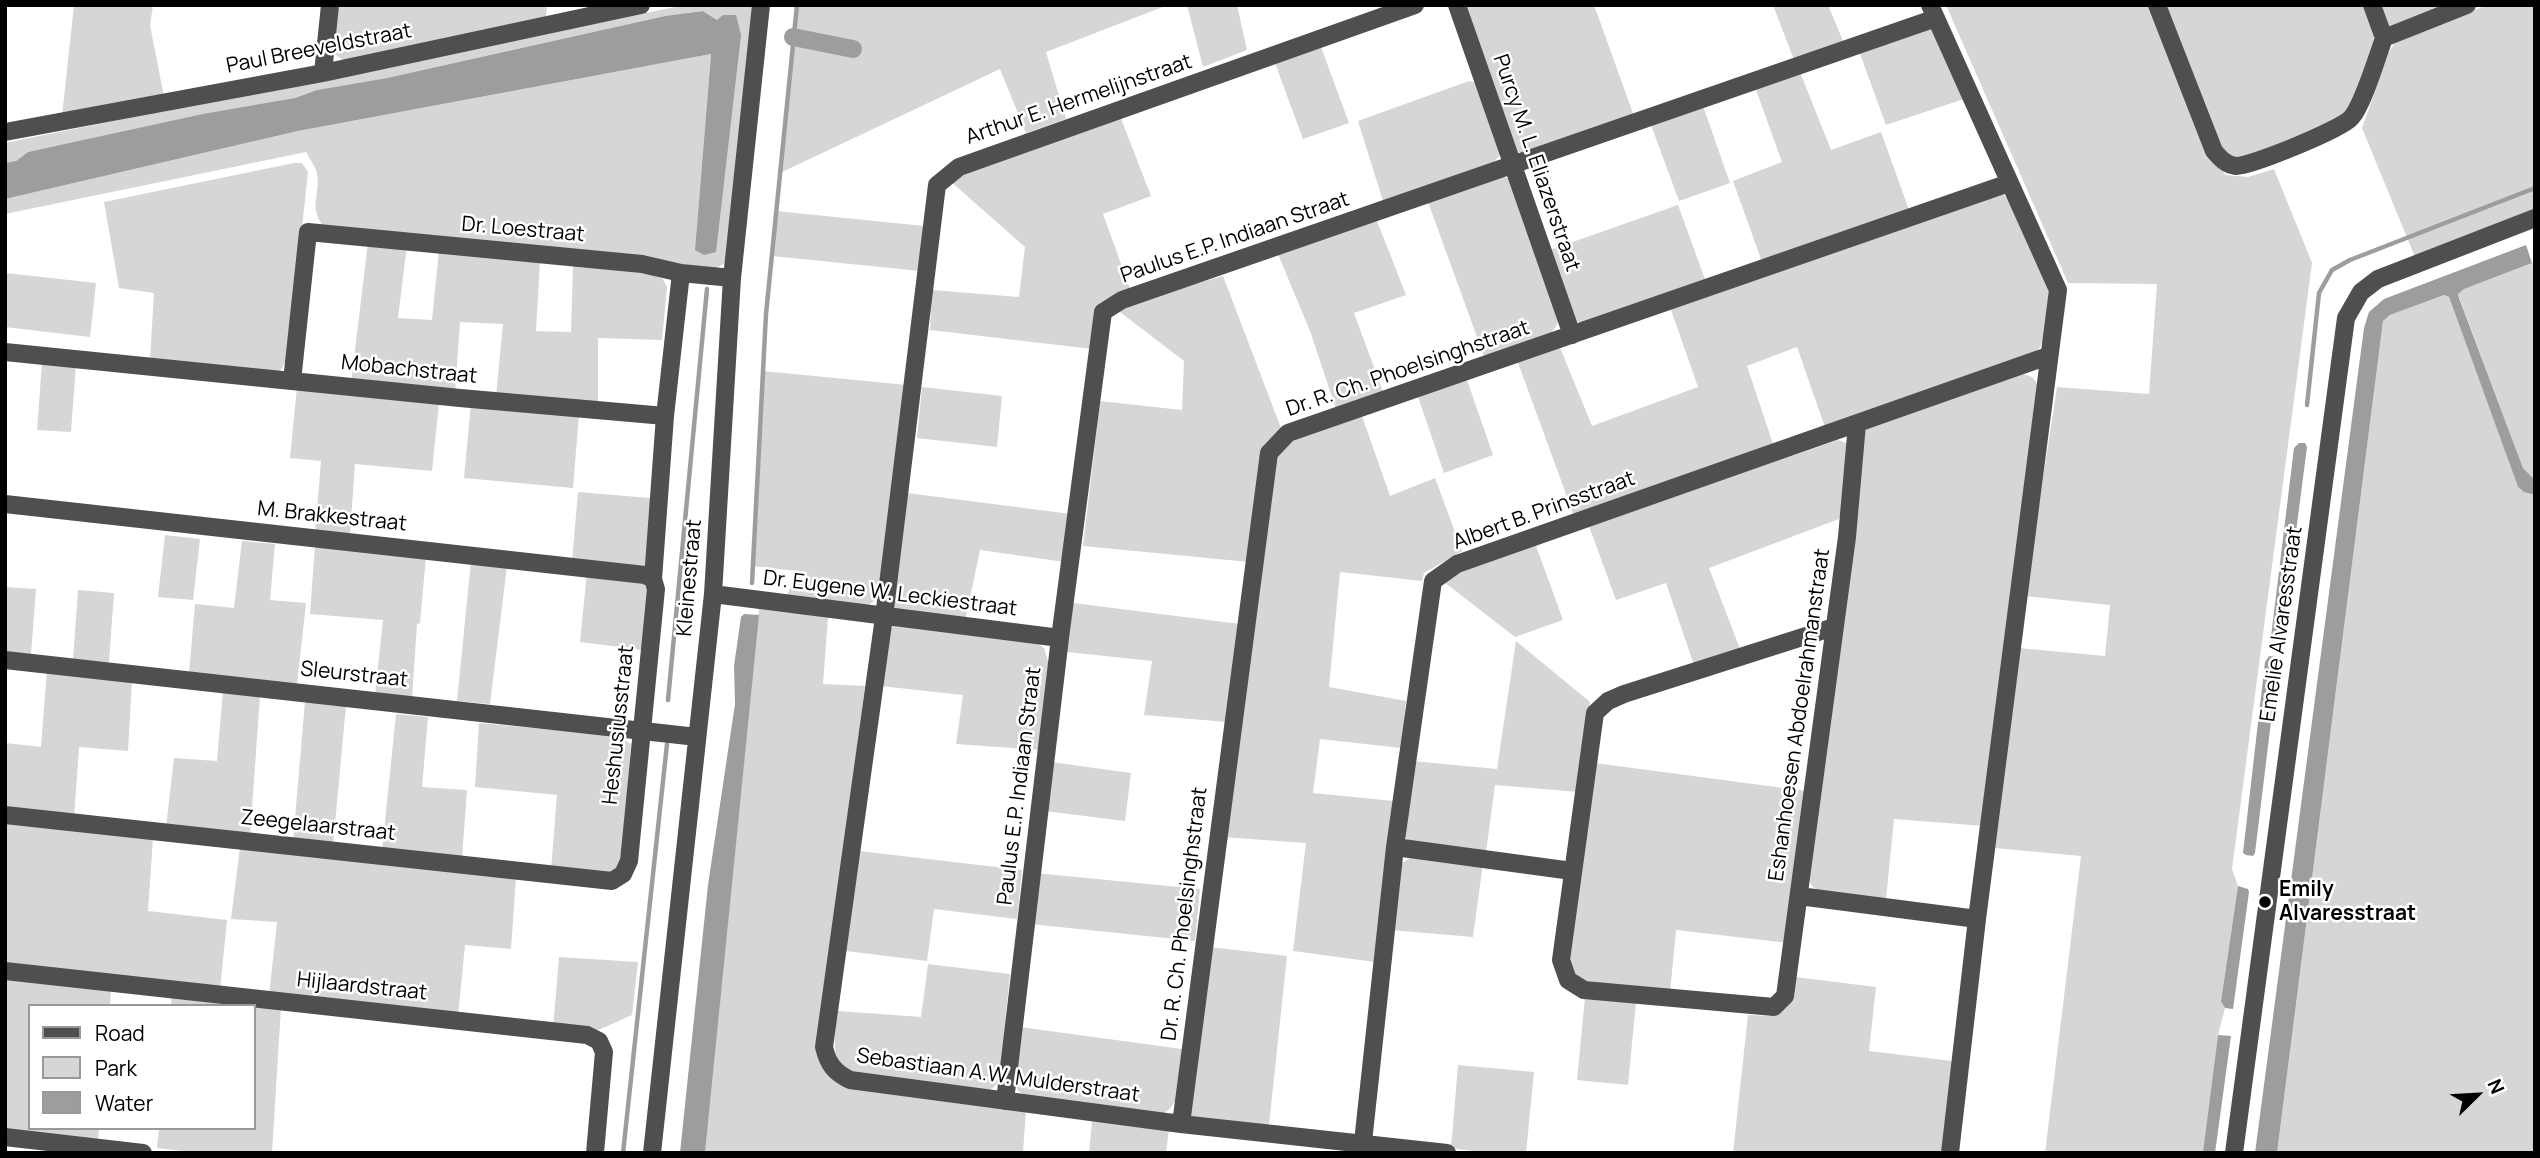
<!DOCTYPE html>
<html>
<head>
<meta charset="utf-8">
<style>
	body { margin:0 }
	#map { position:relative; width:2540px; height:1158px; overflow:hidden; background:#fff; font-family:Manrope,sans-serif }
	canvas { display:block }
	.frame { position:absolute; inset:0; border:7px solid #000; pointer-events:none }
	.legend { position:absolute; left:28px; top:1004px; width:228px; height:126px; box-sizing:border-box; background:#fff; border:2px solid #999; margin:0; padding:9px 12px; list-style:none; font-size:21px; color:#000 }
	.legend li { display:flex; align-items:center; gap:14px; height:35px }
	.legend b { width:35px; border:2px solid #999 }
	.north { position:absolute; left:2442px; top:1060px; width:70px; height:70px; -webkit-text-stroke:5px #fff; paint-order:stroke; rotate:66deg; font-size:19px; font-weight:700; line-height:28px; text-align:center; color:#000 }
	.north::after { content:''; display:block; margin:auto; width:24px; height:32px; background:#000; clip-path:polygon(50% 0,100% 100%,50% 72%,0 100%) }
</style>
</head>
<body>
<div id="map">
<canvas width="2540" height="1158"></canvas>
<div class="frame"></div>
<ul class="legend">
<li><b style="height:9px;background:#4f4f4f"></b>Road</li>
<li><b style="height:19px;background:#d6d6d6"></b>Park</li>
<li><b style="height:19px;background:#9d9d9d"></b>Water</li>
</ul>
<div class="north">N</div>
</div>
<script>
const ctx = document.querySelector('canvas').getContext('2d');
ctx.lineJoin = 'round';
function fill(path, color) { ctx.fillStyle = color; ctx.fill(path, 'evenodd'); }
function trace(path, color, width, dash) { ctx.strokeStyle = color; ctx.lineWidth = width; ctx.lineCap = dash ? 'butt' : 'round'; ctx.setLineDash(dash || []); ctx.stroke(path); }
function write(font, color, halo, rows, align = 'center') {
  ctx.font = font + ' Manrope,sans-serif'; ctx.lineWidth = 5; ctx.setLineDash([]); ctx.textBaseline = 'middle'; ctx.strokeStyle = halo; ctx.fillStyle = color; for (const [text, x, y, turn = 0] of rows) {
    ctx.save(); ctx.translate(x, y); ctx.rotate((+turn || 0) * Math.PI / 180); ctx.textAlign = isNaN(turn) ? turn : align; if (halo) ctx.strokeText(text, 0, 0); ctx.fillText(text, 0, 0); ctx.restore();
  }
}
fill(new Path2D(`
	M74,5H153L150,25L164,97L62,116Z
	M337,5H547L546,18L343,60L333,53Z
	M685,5H750L752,8L725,263L713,270L325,228C307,207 321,195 317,173C315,166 309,158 306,152L5,214V199L298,131L711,54L695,250L717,20L703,11L665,16L387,78L317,90L295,98L28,152L16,161L5,163V143Z
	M797,5H1168L1046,52L1066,119L1026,133L1000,69L780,173Z
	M1187,5H1237L1247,50L1203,67Z
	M1467,5H1594L1634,116L1526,152H1518L1512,144Z
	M1773,5H1828L1843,41L1794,60Z
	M1946,5H2150L2212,159L2226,175L2248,177L2274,169L2312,263L2232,869L2238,886L2221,1000L2225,1008L2218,1035L2204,1153H2045L2081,856L1995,848L2019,648L2105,656L2110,605L2025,596L2057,387L2149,394L2157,284L2068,283Z
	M2162,5H2366L2376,30L2350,121L2245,165L2217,146Z
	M2379,5H2452L2388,30Z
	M2487,5H2535V210L2415,257L2362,128L2389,52L2395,43Z
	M1924,28L1934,31L1967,98L1886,125L1859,51Z
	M1321,47L1349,123L1303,139L1275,63Z
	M1800,72L1831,150L1881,132L1909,210L1762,262L1733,181L1782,162L1755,87Z
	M1469,81L1478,83L1501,146L1500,155L1494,162L1383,201L1358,121Z
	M1703,106L1730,183L1679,201L1651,125Z
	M1120,116L1151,196L1103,214L1130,289C1091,305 1097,311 1092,349L930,330L932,290L1019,297L1025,247L949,180Z
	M294,163H302L308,172L288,357L278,375L150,360L154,293L119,288L104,202Z
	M1501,176L1510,179L1559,315L1557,325L1546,340L1485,359L1428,202Z
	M1995,192L2004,195L2011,202L2045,274L2049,293L2046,332L2040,347L2031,356L1826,430L1797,347L1747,366L1774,447L1574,516L1517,360L1559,345L1592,426L1698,387L1670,307Z
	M1678,205L1706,282L1581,323L1574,321L1547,251Z
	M776,211L924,226L920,271L772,256Z
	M1377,221L1406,295L1354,313L1383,392L1336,409L1310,331L1278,254Z
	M368,242L407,245L398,318L432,320L439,250L540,261L536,331L571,332L573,265L651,274L663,279L667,287L662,340L598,338V406L496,396L503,324L460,322L455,393L351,383Z
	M2532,263H2535V480L2523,468L2458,294L2464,289Z
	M5,273L96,283L90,337L5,327Z
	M1223,276L1281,428L1263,446L1249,562L1083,546L1100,401L1182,410L1184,361L1120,312L1128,303Z
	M2444,295L2449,297L2518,487L2524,492L2535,495V1153H2277L2383,321L2390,315Z
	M42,362L76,365L71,432L37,430Z
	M763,371L907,385L879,593L873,602L864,608L787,596L797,571L752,566Z
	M2021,374C2032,375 2036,379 2039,390L1984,826L1894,819L1886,899L1819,892L1812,886L1808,877L1862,433L1866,428Z
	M1466,377L1493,455L1444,473L1417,394Z
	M297,387L439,403L432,471L355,464L350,536L315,533L321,461L290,458Z
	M922,387L1002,396L997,447L917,438Z
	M471,404L579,414L573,488L464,478Z
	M1362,416L1390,496L1435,478L1462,551L1424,573L1422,581L1340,572L1329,687L1406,701L1401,748L1320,739L1313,793L1394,801L1375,962L1293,951L1306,843L1223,837L1276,452L1285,442Z
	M1838,440L1846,443L1850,449L1844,504L1839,519L1709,568L1740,649L1694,665L1666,583L1616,600L1589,526Z
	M578,492L662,499L655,568L572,561Z
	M907,493L1071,514L1065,562L980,550L965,622L898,613L892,607Z
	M165,535L200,539L193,600L158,597Z
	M242,541L275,544L270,600L306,603L297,685L189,674L195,604L234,608Z
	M1535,543L1563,620L1515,637L1444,582L1450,574Z
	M315,546L426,556L420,623L417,624L412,698L375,695L383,620L310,614Z
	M471,561L507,566L490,704L457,701Z
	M587,572L641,581L648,588L643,650L580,642Z
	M5,587L36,589L31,654L5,652Z
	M78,590L114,593L109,662L73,660Z
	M1073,603L1240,624L1227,722L1144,715L1152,661L1067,652Z
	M759,609L828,617L823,684L865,686L818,1048C820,1067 826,1075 842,1086L1026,1109L1023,1153H705Z
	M892,625L1037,643L1044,648L1049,665L1040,750L956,744L963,695L881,686Z
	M1516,641L1590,702L1578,792L1495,785L1486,852L1410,842L1405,837L1412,761L1497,769Z
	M47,670L132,681L128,751L79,747L74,819L5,811V743L41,747Z
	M223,691L260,696L250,836L166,827L174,758L217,761Z
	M305,701L346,705L333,846L293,842Z
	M396,714L428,717L422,787L467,790L462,858L382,851Z
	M479,723L618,736L631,744L622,862L611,873L551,871L557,795L475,787Z
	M1051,762L1131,773L1125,821L1045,811Z
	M1595,763L1806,791L1788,943L1676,930L1670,993L1578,980L1571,971L1570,959Z
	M5,822L153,838L148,911L227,920L220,990L5,965Z
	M240,847L516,877L511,949L465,945L458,1016L269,996L277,922L231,919Z
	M859,851L1022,870L1017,919L934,909L927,961L846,951Z
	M1410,858L1483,863L1473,937L1391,930L1401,864Z
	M1035,873L1200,889L1195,941L1030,924Z
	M1210,947L1287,956L1269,1125L1191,1117L1189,1111Z
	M559,957L638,962L632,1015L592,1033L553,1028Z
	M928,964L1010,974L999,1081L993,1088L984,1092L855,1076C827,1060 835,1039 838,1011L921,1017Z
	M1795,977L1876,987L1869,1051L1952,1061L1944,1153H1733L1748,1015L1769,1016L1781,1010Z
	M5,978L111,990L110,1006H30V1128H99L98,1140L5,1130Z
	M172,995L281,1007L272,1153H200L157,1148L159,1128H254V1006H171Z
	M1585,997L1636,1002L1628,1085L1577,1080Z
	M1020,1027L1182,1049C1180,1070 1184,1102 1164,1113L1027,1096L1018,1091L1014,1079Z
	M1458,1065L1534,1072L1526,1153H1488L1451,1148Z
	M1092,1121L1169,1130L1166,1153H1089Z`), '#d6d6d6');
fill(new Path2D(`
	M703,11L717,20L723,15H736L741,35L716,252L704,255L695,250L711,54L298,131L5,199V163L16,161L28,152L203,114L295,98L317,90L387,78L665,16Z
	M2526,245L2532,263L2464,289L2458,294L2459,298L2523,468L2535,480V495L2524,492L2518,487L2449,297L2444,295L2390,315L2383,321L2277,1153H2255L2364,328L2369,312L2384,299Z
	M2299,443H2305L2307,447L2282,640L2279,642L2272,641L2271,637L2294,448Z
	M744,614L759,615L705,1153H680L708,885L735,704L734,666L741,617Z
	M2269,656L2276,657L2278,664L2255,853L2253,856L2246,855L2243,853L2265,662Z
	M2238,886L2248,889L2249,892L2233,1009L2225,1008L2221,1001Z
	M2218,1035L2231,1036L2215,1153H2203Z`), '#9d9d9d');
trace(new Path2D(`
	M2307,405L2319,293L2332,270L2350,260L2535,188
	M752,583L766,314L797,5
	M668,700L707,289
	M623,1153L667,744`), '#9d9d9d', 4.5);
trace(new Path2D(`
	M793,37L853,49`), '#9d9d9d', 18);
trace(new Path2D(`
	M1415,5L959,167L937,185L884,617L824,1047C828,1064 834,1072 850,1080L1181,1124L1447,1153
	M1457,5L1572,335
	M1930,5L2058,290L1977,919L1950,1153
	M2157,5L2214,151C2220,158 2226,165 2236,166C2251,166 2340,130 2351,118C2363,105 2377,57 2384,38L2467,5
	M2372,5L2384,38
	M323,73L330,5
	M5,132L323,73L641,5
	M5,352L460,398L665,416L681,273
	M292,381L308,232L642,264L681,273L732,278
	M5,504L645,575L653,579
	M713,594L1060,638
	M1834,627L1624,694L1608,701L1595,713L1561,960L1568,980L1584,990L1774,1007L1785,996L1847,537L1857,424
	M5,660L697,737
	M5,815L612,881L623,874L629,861L656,589L653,579L665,416
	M1395,847L1572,871
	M1799,896L1977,919
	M5,971L587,1035L599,1041L604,1052L595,1153
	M1005,1101L1060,638L1103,312L1122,300L1936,18
	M1181,1124L1269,453L1288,433L2009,183
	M5,1137L143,1153
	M1363,1142L1395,847L1433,581L1457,564L2048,356
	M652,1153L713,594L732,278L761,5
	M2234,1153L2346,318L2361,292L2378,279L2535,218`), '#4f4f4f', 18);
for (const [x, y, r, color] of [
	[2265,902,7,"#000"]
]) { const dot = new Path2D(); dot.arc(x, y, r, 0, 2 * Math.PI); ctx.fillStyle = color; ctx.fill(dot); trace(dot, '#fff', 2.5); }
write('21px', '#000', '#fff', [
	["Paul Breeveldstraat",319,49,-11],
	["Arthur E. Hermelijnstraat",1079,100,-19],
	["Purcy M. L. Eliazerstraat",1536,163,71],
	["Dr. Loestraat",523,230,5],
	["Paulus E.P. Indiaan Straat",1235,238,-19],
	["Dr. R. Ch. Phoelsinghstraat",1408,369,-19],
	["Mobachstraat",409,370,6],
	["Albert B. Prinsstraat",1544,511,-20],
	["M. Brakkestraat",332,517,6],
	["Kleinestraat",690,578,-85],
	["Dr. Eugene W. Leckiestraat",890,594,7],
	["Emelie Alvaresstraat",2282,624,-82],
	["Sleurstraat",354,675,6],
	["Eshanhoesen Abdoelrahmanstraat",1800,715,-82],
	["Heshusiusstraat",619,725,-84],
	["Paulus E.P. Indiaan Straat",1020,786,-83],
	["Zeegelaarstraat",318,826,6],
	["Dr. R. Ch. Phoelsinghstraat",1185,914,-83],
	["Hijlaardstraat",362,987,6],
	["Sebastiaan A.W. Mulderstraat",998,1076,8]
]);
write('bold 21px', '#000', '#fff', [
	["Emily",2279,890],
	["Alvaresstraat",2279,914]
], 'left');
</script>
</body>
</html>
